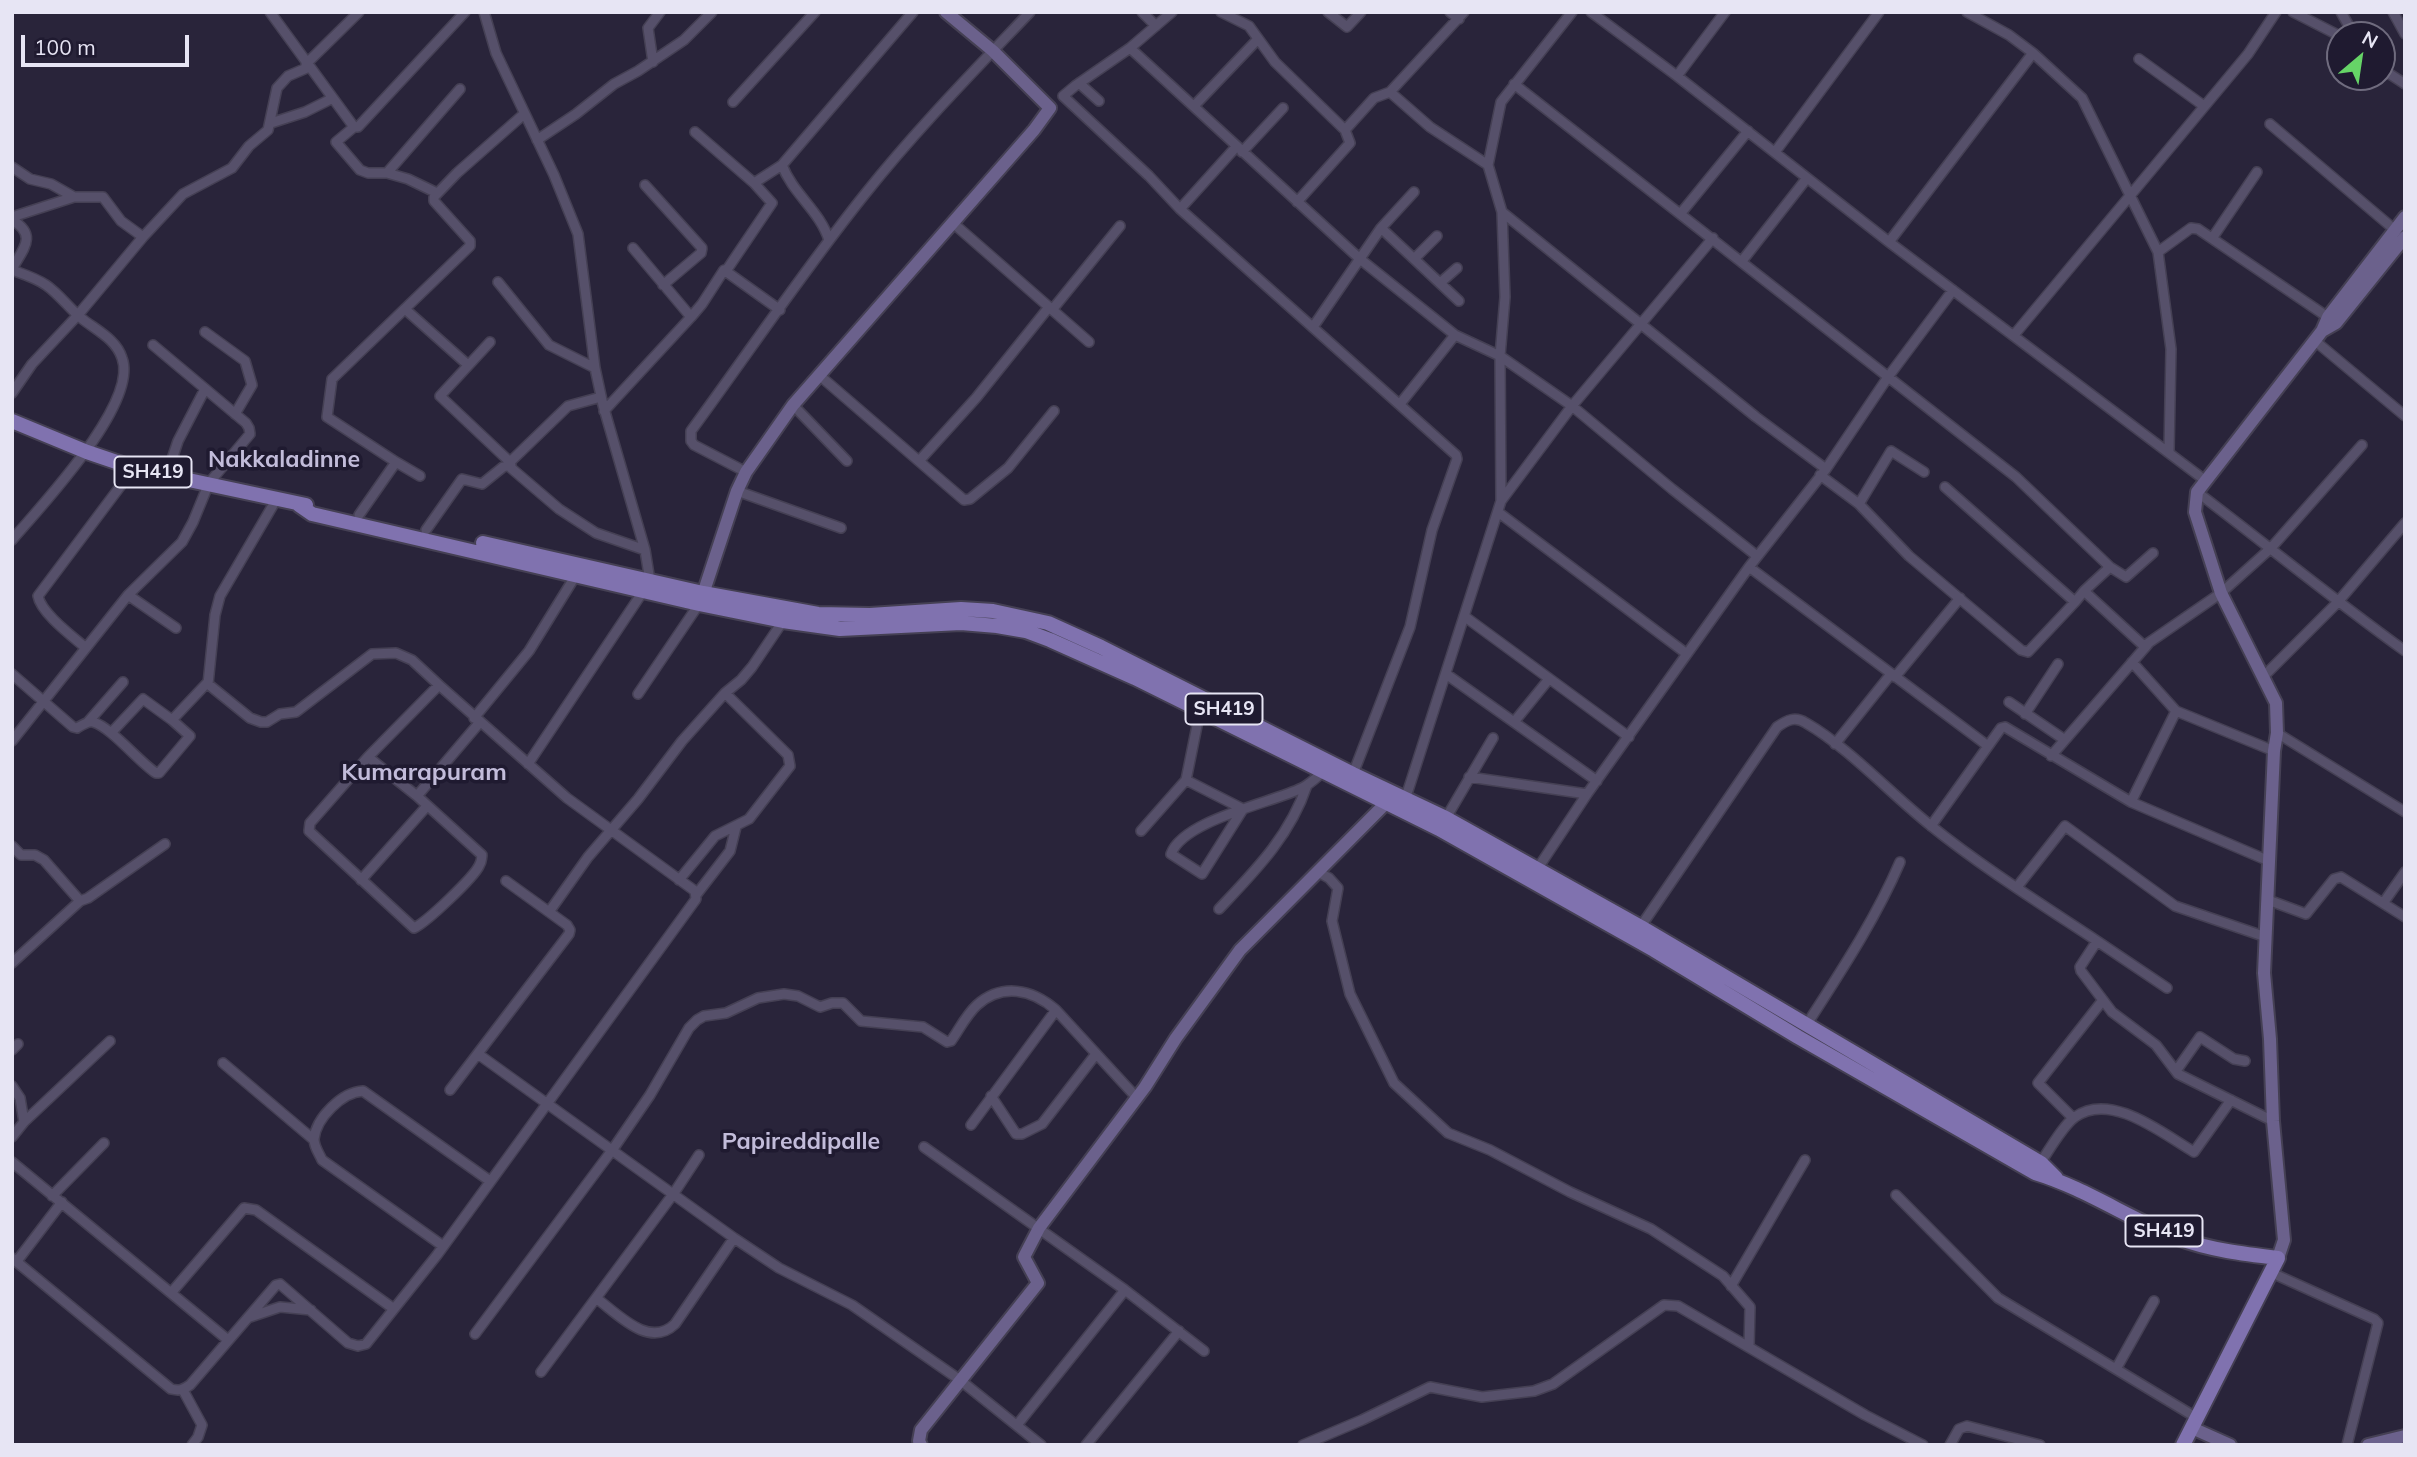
<!DOCTYPE html>
<html>
<head>
<meta charset="utf-8">
<style>
	body { margin:0 }
	#map { position:relative; width:2417px; height:1457px; overflow:hidden; background:#29243a; font-family:Mulish,sans-serif }
	canvas { display:block }
	.frame { position:absolute; inset:0; border:14px solid #e7e5f4; pointer-events:none }
	.north { position:absolute; left:2326px; top:21px; width:70px; height:70px; box-sizing:border-box; background:#1f1a30; border:2px solid #6f6b7e; border-radius:50%; rotate:29deg; font-size:19px; font-weight:700; line-height:28px; text-align:center; color:#e7e5f4 }
	.north::after { content:''; display:block; margin:auto; width:24px; height:32px; background:#66d467; clip-path:polygon(50% 0,100% 100%,50% 72%,0 100%) }
	.scale { position:absolute; left:21px; top:35px; width:168px; height:32px; box-sizing:border-box; border:4px solid #e7e5f4; border-top:0; padding-left:9px; font-size:21px; line-height:24px; white-space:nowrap; color:#e7e5f4; -webkit-text-stroke:5px #1f1a30; paint-order:stroke }
</style>
</head>
<body>
<div id="map">
<canvas width="2417" height="1457"></canvas>
<div class="frame"></div>
<div class="north">N</div>
<div class="scale">100 m</div>
</div>
<script>
const ctx = document.querySelector('canvas').getContext('2d');
ctx.lineJoin = 'round';
function trace(path, color, width, dash) { ctx.strokeStyle = color; ctx.lineWidth = width; ctx.lineCap = dash ? 'butt' : 'round'; ctx.setLineDash(dash || []); ctx.stroke(path); }
function write(font, color, halo, rows, align = 'center') {
  ctx.font = font + ' Mulish,sans-serif'; ctx.lineWidth = 7; ctx.setLineDash([]); ctx.textBaseline = 'middle'; ctx.strokeStyle = halo; ctx.fillStyle = color; for (const [text, x, y, turn = 0] of rows) {
    ctx.save(); ctx.translate(x, y); ctx.rotate((+turn || 0) * Math.PI / 180); ctx.textAlign = isNaN(turn) ? turn : align; if (halo) ctx.strokeText(text, 0, 0); ctx.fillText(text, 0, 0); ctx.restore();
  }
}
const street = new Path2D(`
	M270,12L354,127H358L465,12
	M484,12L496,53L554,175L578,234L595,368L603,405L645,550L650,581L528,764
	M1142,12L1156,26
	M1172,12L1130,48L1360,259L1455,335L1500,356L1572,406L1672,489L1757,556
	M1221,12L1249,26L1275,62L1345,130L1350,143L1297,202
	M1328,12L1347,27L1361,12
	M1450,12L1459,19
	M1591,12L1677,76L1889,242L2206,481
	M1967,12L2009,35L2033,53L2082,98L2158,252L2171,349L2169,451
	M2293,12L2340,36
	M2341,12L2354,35
	M2393,12L2405,34
	M1130,48L1075,86L1063,96L1149,176L1180,209L1456,455L1457,459L1432,530L1410,627L1353,774
	M2139,59L2204,106
	M653,62L648,28L660,12
	M306,64L359,12
	M2382,69L2405,84
	M1677,76L1725,12
	M1079,83L1099,101
	M1514,84L2016,477L2110,567
	M1390,92L1430,127L1488,165
	M733,102L815,12
	M1194,106L1258,39
	M271,123L305,112L331,99
	M2270,124L2395,230
	M354,127L336,142L360,170L368,173H387L408,179L437,193
	M1345,130L1374,98L1390,92L1464,12
	M695,132L754,183L772,203L726,271
	M537,140L576,114L614,84L638,71L684,40L712,12
	M1242,152L1283,108
	M1775,152L1879,12
	M782,165C793,194 820,211 829,240
	M12,167L30,179L51,184L74,197H103L121,221L143,237
	M387,173L460,89
	M754,183L782,165L913,12
	M645,185L702,248L701,253L663,285
	M1180,209L1236,147
	M1502,212L1756,417L1826,469
	M1681,213L1748,131
	M12,217L74,197
	M12,220C38,235 23,249 12,269
	M953,223L1089,342
	M1381,228L1459,301
	M2213,237L2257,172
	M1889,242L2033,53
	M2158,252L2191,228L2198,229L2332,320
	M1414,259L1437,236
	M1742,261L1807,178
	M12,270C23,274 36,278 46,285C59,294 69,308 81,318C96,330 116,339 122,358C139,403 41,506 12,540
	M498,282L549,345L595,368
	M1440,283L1457,268
	M405,309L468,365
	M1052,310L1120,226
	M691,317L702,304L724,270L780,310
	M1313,327L1381,228L1414,192
	M205,332L245,361L252,385L235,414
	M2014,335L2248,54L2276,12
	M2314,340L2405,416
	M490,342L440,396L510,462L568,406L601,397
	M819,375L964,500L970,499L1008,468L1054,411
	M12,393L32,364L78,315L143,237L183,194L232,168L249,146L268,130L277,88L288,76L309,67
	M1400,404L1455,335
	M793,405L847,461
	M604,411L691,317L633,248
	M919,461L976,398L1049,307
	M396,462L327,417L332,379L470,246V241L434,201V197L457,173L524,114
	M510,462L511,468L559,509L596,533L645,550
	M746,472L694,445L691,441V431C749,352 804,270 865,194C916,130 974,71 1030,12
	M167,474L178,441L205,389
	M1820,475L1859,504L1909,556L2021,650L2028,652L2075,602
	M1945,487L2075,602L2084,591
	M737,491L841,528
	M2197,492C2267,545 2334,600 2405,651
	M276,500L220,596L215,615L208,684L250,718L261,722H267L280,714L296,712L372,654L396,653L412,660L439,685
	M1501,501L1572,406L1713,238
	M1859,504L1891,451L1924,472
	M1498,512L1687,654
	M359,515L396,462L420,476
	M426,530L462,479L482,484L503,467L511,465
	M2153,553L2126,577L2110,567L2084,591L2144,646L2221,593L2271,548L2362,445
	M1749,567L1988,746
	M128,595L176,628
	M1464,616L1629,737
	M86,648C72,636 41,613 38,596L134,468
	M2132,662L2176,711
	M12,674L73,727L77,728C82,725 88,721 93,722C111,727 139,762 156,773H159L190,736L172,720L143,699L111,733
	M1446,674L1597,781
	M1895,677L1960,598
	M2263,677L2337,603L2405,523
	M638,694L699,604
	M2009,702L2065,740
	M2025,714L2058,664
	M474,718L529,651L576,575
	M172,720L207,683
	M88,722L123,682
	M1514,722L1549,679
	M2277,733L2405,812
	M12,741L128,595L182,542L193,522L209,483L250,434L249,428L246,423L153,345
	M1835,744L1891,674
	M2051,756L2148,644
	M1469,777L1587,794
	M1186,780L1243,809L1202,874L1171,854C1183,820 1271,803 1302,788C1310,784 1317,777 1324,771
	M417,796L480,722
	M2131,802L2176,711L2274,751
	M1404,803L1501,501L1500,356L1505,297L1502,212L1488,165L1501,102L1572,12
	M1446,818L1493,738
	M1931,826L2001,728L2005,727L2131,802L2269,861
	M1141,831L1186,780L1200,711
	M12,846L21,855H35L44,860L80,901L88,898L165,844
	M1536,871L1587,794L1749,567L1826,469L1888,377L1953,290
	M1318,872L1329,878L1338,888L1332,921L1350,994L1394,1083L1448,1133L1490,1150L1570,1192L1651,1229L1723,1276L1750,1307L1749,1347
	M361,880L427,806
	M679,880L715,836L749,819L790,766L788,755L725,693
	M2017,887L2065,826L2175,906L2266,937
	M696,895L730,851L736,827
	M2268,900L2306,914L2334,879L2341,877L2405,917
	M2384,902L2405,872
	M1219,909C1255,871 1290,836 1307,785
	M549,912L588,857L638,799L682,741L725,693L741,680L752,667L783,621
	M1639,929L1777,727C1787,720 1795,716 1806,723C1848,747 1891,794 1930,825C1982,867 2041,904 2097,941L2080,967L2081,971L2112,1012L2156,1045L2178,1074L2273,1121
	M2097,941L2167,988
	M12,963L80,901
	M1807,1024C1841,971 1875,920 1900,862
	M12,1050L18,1044
	M478,1054L734,1238L779,1268L852,1305L960,1380L1041,1445
	M223,1063L314,1140
	M2176,1071L2200,1037L2234,1059L2245,1061
	M12,1086L20,1098L24,1122L12,1137
	M450,1090L569,934L570,930L567,925L506,881
	M991,1096L1016,1134H1022L1042,1124L1096,1054
	M2073,1118L2038,1083L2103,1000
	M24,1122L110,1041
	M971,1125L1056,1010
	M924,1147L1125,1290L1204,1351
	M12,1162L228,1340
	M2039,1165C2048,1152 2063,1125 2075,1117C2111,1091 2163,1134 2194,1152L2231,1100
	M1896,1195L1998,1298L2197,1418
	M52,1196L104,1143
	M443,1246L322,1160C319,1153 314,1147 314,1139C316,1118 342,1092 363,1091L490,1181
	M12,1258L171,1389C179,1391 183,1390 190,1385L276,1285L280,1284L348,1343L358,1346L366,1344L437,1255L696,899L695,891L567,798L439,685L368,757L310,823L309,831L414,928C427,922 473,878 479,866C482,861 481,861 482,855L417,796L368,757
	M17,1261L62,1202
	M2272,1273L2374,1319L2378,1323L2347,1445
	M1731,1286L1805,1160
	M171,1293L244,1208L256,1210L394,1309
	M596,1298C618,1314 649,1349 675,1324L734,1238
	M250,1317L280,1307L311,1310
	M475,1334L613,1149L650,1095L689,1028L697,1020L704,1016L726,1013L758,998L784,994L798,996L820,1007L832,1003H843L861,1021L923,1027L947,1042L951,1041C959,1030 966,1015 977,1005C1002,983 1032,989 1056,1010L1137,1098
	M2116,1369L2154,1301
	M541,1372L674,1193L699,1155
	M183,1390L202,1425L198,1437L192,1445
	M1017,1425L1125,1290
	M1086,1445L1179,1331
	M1303,1445L1362,1420L1430,1387L1482,1397L1534,1391L1553,1384L1664,1305L1678,1306L1865,1415L1923,1445
	M1950,1445L1959,1429L1967,1426L2040,1445`);
const secondary = new Path2D(`
	M2322,331L2336,323L2405,237
	M701,600L737,491L746,472L793,405L1034,130L1050,108L993,51L946,12
	M2278,1258L2284,1240L2273,1121L2270,1039L2264,973L2274,751L2277,733L2276,703L2221,593L2195,512L2197,492L2322,331L2328,317L2405,217
	M2192,1428L2230,1445
	M921,1445L919,1441L921,1430L1038,1283L1024,1257L1039,1228L1145,1087L1176,1038L1240,950L1387,802
	M2368,1445L2405,1436`);
const primary = new Path2D(`
	M12,421L87,452L137,469L306,505
	M299,505L312,514L699,604L783,621L840,629L961,623L997,626L1026,631L1050,640L1135,678L1439,829L1654,950L1798,1037L2035,1173C2085,1188 2129,1219 2178,1238C2210,1250 2244,1254 2278,1258L2183,1445
	M483,543L703,593L818,614L870,615L961,609L993,611L1048,623L1101,647L1353,774L1446,818L1641,927L2041,1163L2056,1178`);
trace(street, '#454054', 12);
trace(secondary, '#454054', 16);
trace(primary, '#454054', 18);
trace(street, '#56506a', 9);
trace(secondary, '#6b618c', 12);
trace(primary, '#8072af', 14);
for (const [x, y, w] of [
	[153,472,77],
	[1224,709,77],
	[2164,1231,77]
]) { const box = new Path2D(); box.roundRect(x - w / 2, y - 15.5, w, 31, 5); ctx.fillStyle = '#1f1a30'; ctx.fill(box); trace(box, '#e7e5f4', 2); }
write('bold 19px', '#e7e5f4', null, [
	["SH419",153,472],
	["SH419",1224,709],
	["SH419",2164,1231]
]);
write('bold 23px', '#c2bcda', '#1f1a30', [
	["Nakkaladinne",284,460],
	["Papireddipalle",801,1142]
]);
write('bold 24px', '#c2bcda', '#1f1a30', [
	["Kumarapuram",424,773]
]);
</script>
</body>
</html>
